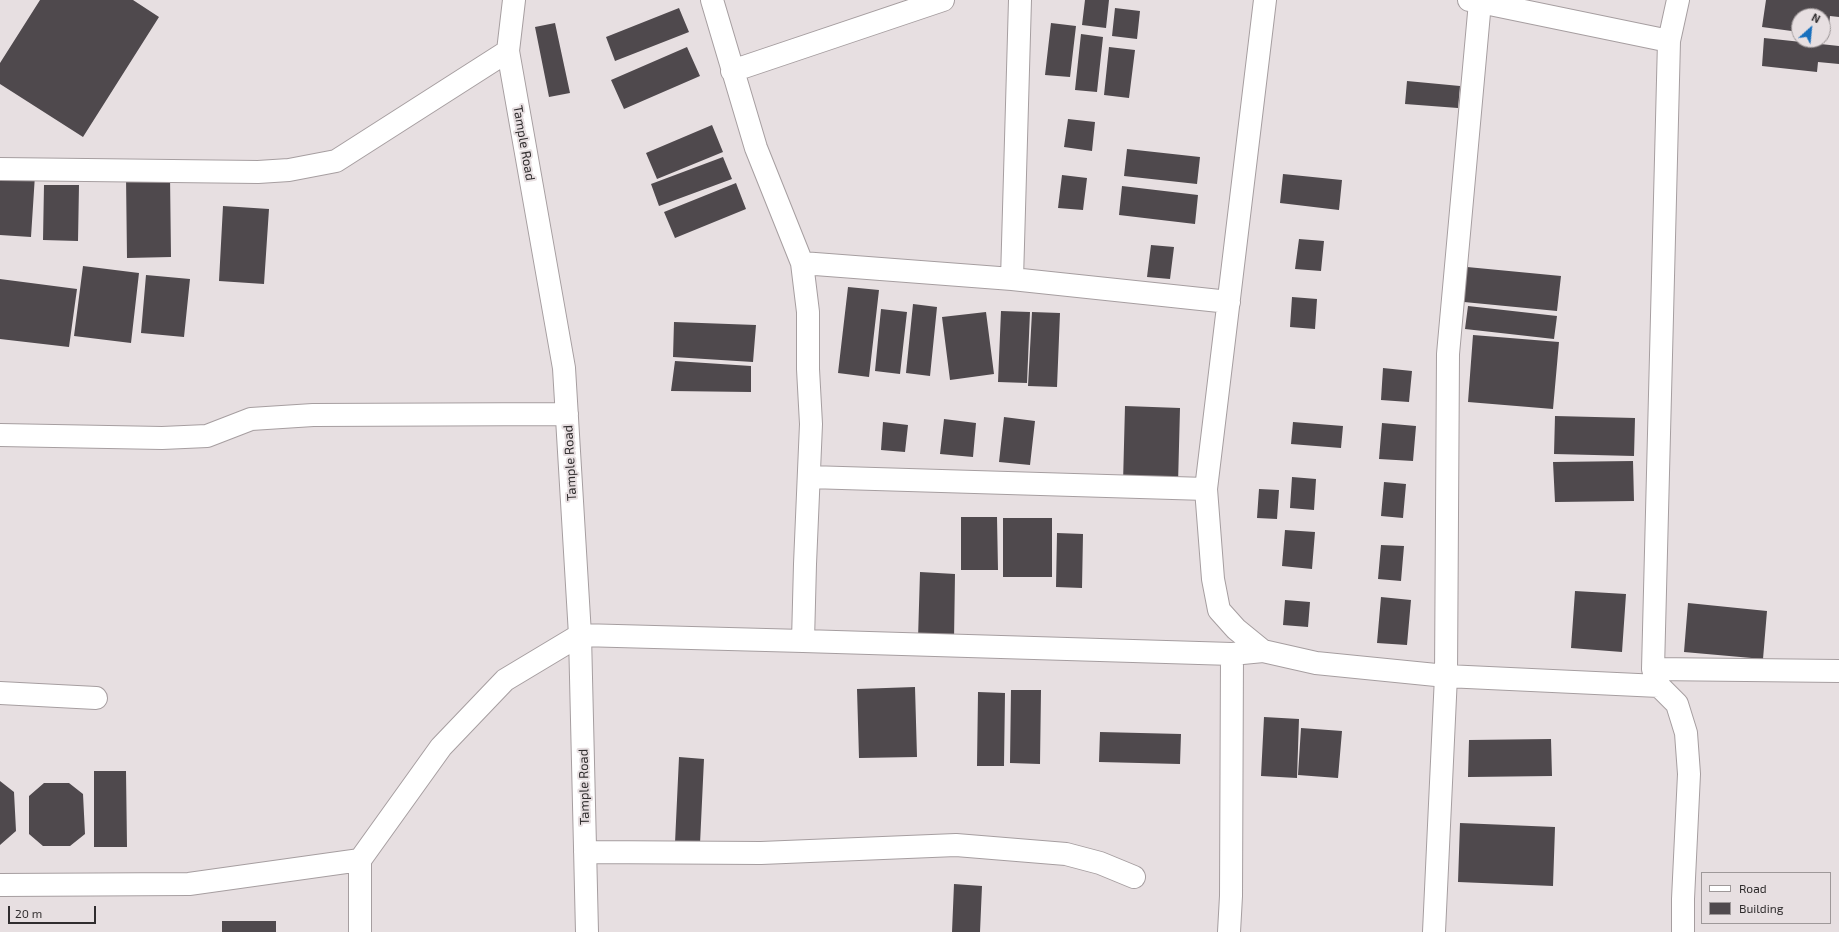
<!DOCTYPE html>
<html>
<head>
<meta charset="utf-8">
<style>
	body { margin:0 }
	#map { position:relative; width:1839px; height:932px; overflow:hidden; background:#e7dfe1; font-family:"Exo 2",sans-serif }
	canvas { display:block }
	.legend { position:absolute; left:1701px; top:872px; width:130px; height:52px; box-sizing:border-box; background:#e7dfe1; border:1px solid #9e9899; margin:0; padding:5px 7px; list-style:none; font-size:12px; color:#302d2e }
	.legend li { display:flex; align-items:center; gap:8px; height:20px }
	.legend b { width:20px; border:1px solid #9e9899 }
	.north { position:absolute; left:1791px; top:8px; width:40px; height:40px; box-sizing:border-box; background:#e7dfe1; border:1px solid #9e9899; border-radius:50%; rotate:27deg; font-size:11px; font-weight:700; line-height:16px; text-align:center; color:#302d2e }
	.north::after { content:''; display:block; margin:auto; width:14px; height:18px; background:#176fbd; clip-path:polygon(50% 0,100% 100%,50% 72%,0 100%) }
	.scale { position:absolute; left:8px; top:906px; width:88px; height:18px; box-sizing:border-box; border:2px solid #302d2e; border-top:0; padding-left:5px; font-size:12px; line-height:14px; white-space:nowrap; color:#302d2e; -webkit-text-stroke:3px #e7dfe1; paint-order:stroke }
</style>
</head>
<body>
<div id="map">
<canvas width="1839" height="932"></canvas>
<ul class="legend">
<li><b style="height:5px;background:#fff"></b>Road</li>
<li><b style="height:11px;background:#4f494d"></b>Building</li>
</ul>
<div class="north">N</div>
<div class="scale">20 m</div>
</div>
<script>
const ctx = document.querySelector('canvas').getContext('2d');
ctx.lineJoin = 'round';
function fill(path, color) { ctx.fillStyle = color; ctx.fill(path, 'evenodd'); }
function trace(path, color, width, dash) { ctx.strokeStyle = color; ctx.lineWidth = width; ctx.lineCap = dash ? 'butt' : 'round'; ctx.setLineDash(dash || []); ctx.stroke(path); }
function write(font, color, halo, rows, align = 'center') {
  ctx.font = font + ' "Exo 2",sans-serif'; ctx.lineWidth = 4; ctx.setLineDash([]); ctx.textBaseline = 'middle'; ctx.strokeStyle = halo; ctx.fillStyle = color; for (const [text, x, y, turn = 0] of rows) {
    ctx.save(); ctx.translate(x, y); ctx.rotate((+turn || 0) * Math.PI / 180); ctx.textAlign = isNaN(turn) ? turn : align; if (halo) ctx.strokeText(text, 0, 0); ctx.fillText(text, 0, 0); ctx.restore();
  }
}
fill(new Path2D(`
	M40,0H133L159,17L83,137L0,84V63Z
	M1085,0H1109L1106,28L1082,25Z
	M1766,0H1839V17L1830,16L1828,35H1823V16H1799V32L1762,27Z
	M679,8L689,32L615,61L606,37Z
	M1115,8L1140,11L1137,39L1112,36Z
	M555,23L570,93L549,97L535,27Z
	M1051,23L1076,26L1070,77L1045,75Z
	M1081,34L1103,37L1097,92L1075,90Z
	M1764,38L1839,46V64L1818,62L1817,72L1762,66Z
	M687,47L700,76L624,109L611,80Z
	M1109,47L1135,50L1129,98L1104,95Z
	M1407,81L1460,86L1458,108L1405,104Z
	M1068,119L1095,122L1092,151L1064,147Z
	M712,125L723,152L657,179L646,153Z
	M1127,149L1200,157L1197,184L1124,176Z
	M723,157L732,179L659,206L651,184Z
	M0,173L35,175L31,237L0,235Z
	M1283,174L1342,180L1339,210L1280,203Z
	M170,175L171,257L127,258L126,176Z
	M1062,175L1087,178L1083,210L1058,208Z
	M736,183L746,209L675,238L664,212Z
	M44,185H79L78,241L43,240Z
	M1122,186L1198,195L1195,224L1119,215Z
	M223,206L269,209L264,284L219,281Z
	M1299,239L1324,241L1321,271L1295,269Z
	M1151,245L1174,247L1170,279L1147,277Z
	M83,266L139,273L131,343L74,336Z
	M1467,267L1561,276L1557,311L1464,302Z
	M146,275L190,279L184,337L141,333Z
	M0,279L77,289L69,347L0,339Z
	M848,287L879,290L869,377L838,373Z
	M1292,297L1317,299L1315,329L1290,327Z
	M913,304L937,307L930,376L906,373Z
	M1468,306L1557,316L1554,339L1465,329Z
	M881,309L907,312L900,374L875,371Z
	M1001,311L1030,312L1027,383L998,382Z
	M986,312L994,374L950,380L942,317Z
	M1032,312L1060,313L1057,387L1028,386Z
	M674,322L756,325L753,362L673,357Z
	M1473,335L1559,342L1553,409L1468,402Z
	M675,361L751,366V392L671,391Z
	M1383,368L1412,371L1409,402L1381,400Z
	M1125,406L1180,408L1178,484L1123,483Z
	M1555,416L1635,418L1634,456L1554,454Z
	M1004,417L1035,421L1030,465L999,462Z
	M944,419L976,423L973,457L940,454Z
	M883,422L908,425L905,452L881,450Z
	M1293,422L1343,426L1341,448L1291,444Z
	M1382,423L1416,426L1413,461L1379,459Z
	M1633,461L1634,501L1555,502L1553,462Z
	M1292,477L1316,479L1314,510L1290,508Z
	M1384,482L1406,484L1403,518L1381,516Z
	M1259,489L1279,490L1277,519L1257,518Z
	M961,517H997L998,570H961Z
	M1003,518H1052V577H1003Z
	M1285,530L1315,532L1312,569L1282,566Z
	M1057,533L1083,534L1082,588L1056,587Z
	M1381,545L1404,546L1401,581L1378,579Z
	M920,572L955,574L954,640L918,639Z
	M1575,591L1626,594L1622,652L1571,648Z
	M1381,597L1411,600L1407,645L1377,643Z
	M1285,600L1310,602L1308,627L1283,625Z
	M1688,603L1767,611L1763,659L1684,652Z
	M915,687L917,757L859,758L857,689Z
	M1011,690H1041L1040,764L1010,763Z
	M978,692L1005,693L1004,766H977Z
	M1264,717L1299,719L1297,778L1261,776Z
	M1301,728L1342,731L1338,778L1298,775Z
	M1100,732L1181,734L1180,764L1099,762Z
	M1551,739L1552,776L1468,777L1469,740Z
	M679,757L704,759L700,844L675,843Z
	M94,771H126L127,847H94Z
	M0,781L14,792L16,831L0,845Z
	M44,783H69L83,794L85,834L70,846H43L29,834V796Z
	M1460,823L1555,827L1553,886L1458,882Z
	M954,884L982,886L980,932H952Z
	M222,921H276V932H222Z`), '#4f494d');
const minor = new Path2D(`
	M514,0L508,51L564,368L580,635L587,932
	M712,0L756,148L802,263L808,312V369L811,424L805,564L803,641
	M1020,0L1012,279L1229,302
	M1265,0L1206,489L1213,579L1219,610L1236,629L1263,651L1316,663L1446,676L1659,686
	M1678,0L1669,41L1653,669L1659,686L1677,704L1686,733L1689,774L1683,899V932
	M1480,2L1669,41
	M732,71L943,0
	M0,169L258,172L289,170L336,161L508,51
	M802,263L1012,279
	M0,435L162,438L207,436L251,419L313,415L567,414
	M809,477L1206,489
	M1653,669L1839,671
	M0,693L96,698
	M585,852L761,853L956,845L1066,854L1100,863L1134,877
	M360,860V932
	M0,885L189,884L360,860L441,747L505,680L580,635L803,641L1232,654L1263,651
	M1229,932L1231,896L1232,654
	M1434,932L1446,676L1448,354L1480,2L1469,0`);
trace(minor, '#a69ea0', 24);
trace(minor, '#fff', 22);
write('13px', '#302d2e', '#e7dfe1', [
	["Tample Road",524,143,80],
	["Tample Road",570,463,-93],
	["Tample Road",584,787,-91]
]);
</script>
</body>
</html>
